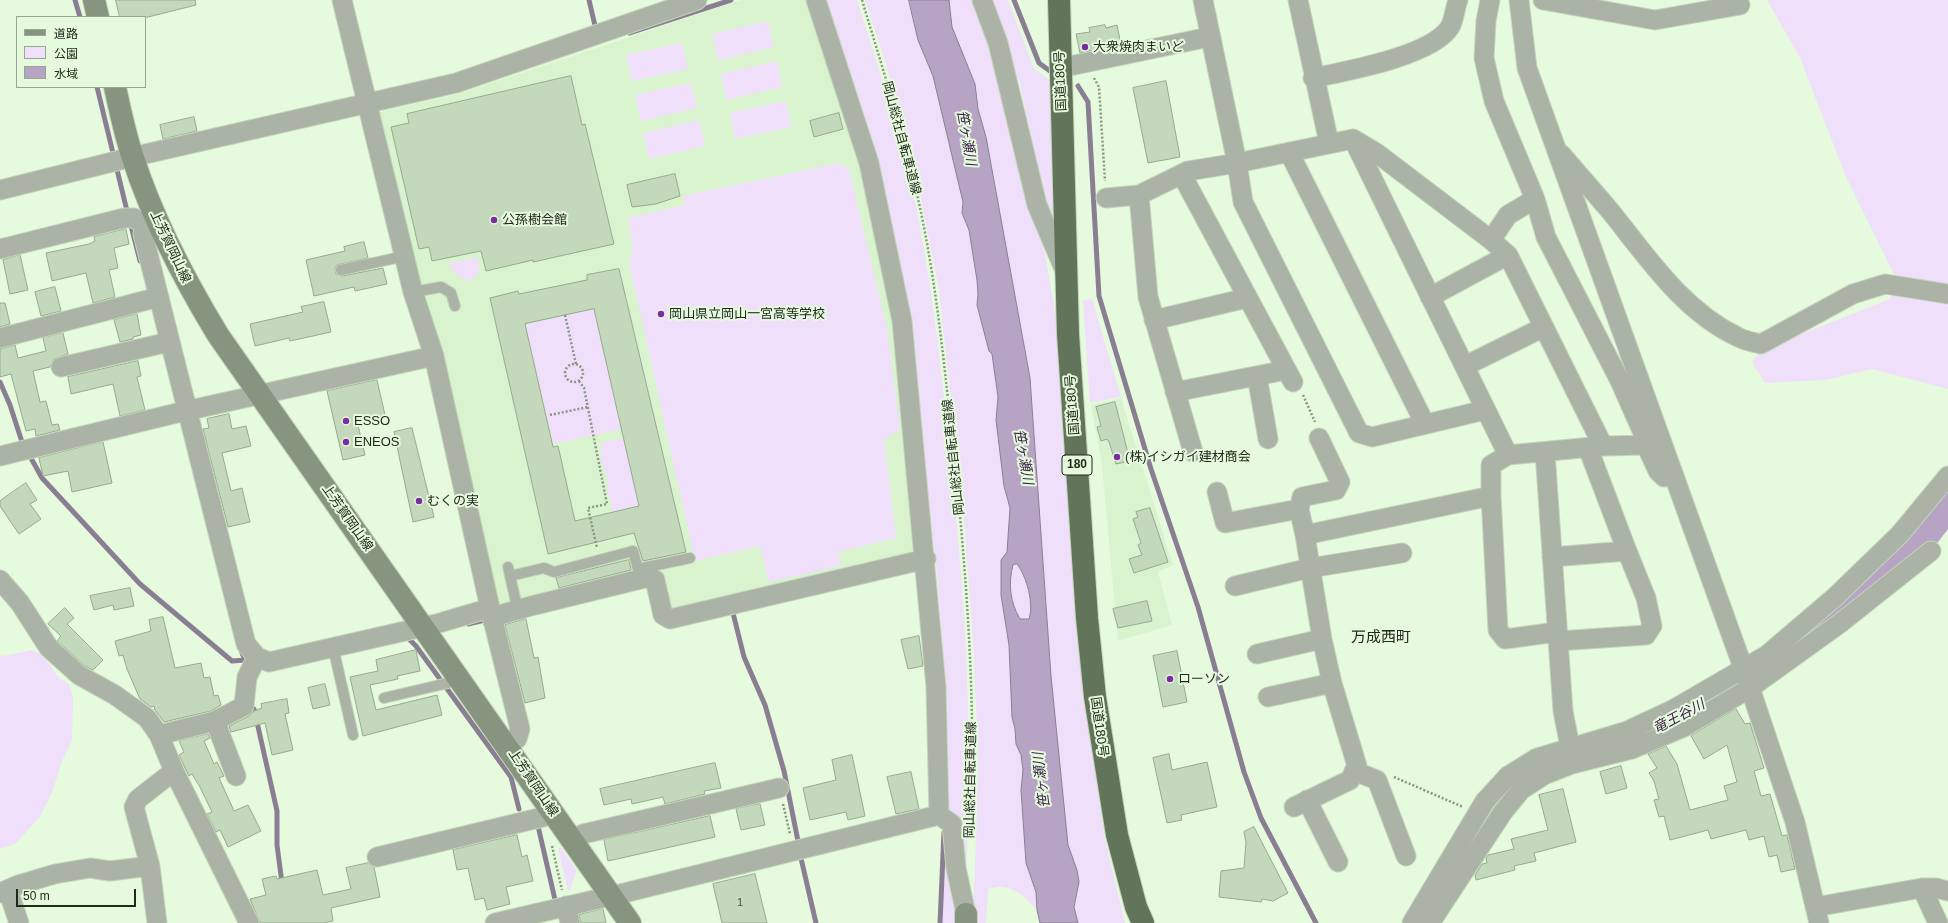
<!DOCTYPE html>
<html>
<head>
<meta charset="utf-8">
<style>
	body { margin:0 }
	#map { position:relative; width:1948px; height:923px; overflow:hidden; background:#e6fbdd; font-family:Helvetica,"Noto Sans JP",sans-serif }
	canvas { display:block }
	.legend { position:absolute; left:16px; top:16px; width:130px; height:72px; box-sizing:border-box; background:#e6fbdd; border:1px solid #97a790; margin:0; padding:5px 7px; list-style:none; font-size:12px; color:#21281d }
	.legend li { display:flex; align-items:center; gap:8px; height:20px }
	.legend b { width:20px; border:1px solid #97a790 }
	.scale { position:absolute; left:16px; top:889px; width:120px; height:18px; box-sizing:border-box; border:2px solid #21281d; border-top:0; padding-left:5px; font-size:12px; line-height:14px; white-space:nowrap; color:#21281d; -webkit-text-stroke:3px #e6fbdd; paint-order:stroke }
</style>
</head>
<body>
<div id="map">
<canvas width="1948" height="923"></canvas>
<ul class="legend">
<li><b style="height:5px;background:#869480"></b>道路</li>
<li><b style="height:11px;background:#efdffa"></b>公園</li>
<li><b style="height:11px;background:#b7a4c4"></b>水域</li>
</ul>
<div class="scale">50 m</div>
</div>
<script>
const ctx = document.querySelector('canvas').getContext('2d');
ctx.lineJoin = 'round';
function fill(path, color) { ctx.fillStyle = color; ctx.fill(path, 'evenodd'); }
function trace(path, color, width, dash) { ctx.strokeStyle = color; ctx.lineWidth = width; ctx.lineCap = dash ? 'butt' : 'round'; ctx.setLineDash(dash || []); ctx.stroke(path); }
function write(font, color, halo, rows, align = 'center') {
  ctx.font = font + ' Helvetica,"Noto Sans JP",sans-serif'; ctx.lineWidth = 4; ctx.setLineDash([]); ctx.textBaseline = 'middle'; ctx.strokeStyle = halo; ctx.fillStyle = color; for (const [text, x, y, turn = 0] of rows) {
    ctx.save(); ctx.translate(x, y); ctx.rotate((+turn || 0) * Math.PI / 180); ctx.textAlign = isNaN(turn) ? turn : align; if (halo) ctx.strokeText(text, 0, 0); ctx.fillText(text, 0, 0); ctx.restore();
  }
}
fill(new Path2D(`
	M741,0H812L865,164L899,322L923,554L668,613L659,575L500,606L493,602L376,113L458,94Z
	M1121,398L1173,565L1158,572L1172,625L1118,641L1102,465L1091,405Z`), '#d9f3ce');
fill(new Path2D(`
	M825,0H857C877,63 898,127 913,192C931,275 940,359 949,444C965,594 975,742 965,893L949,815L946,688L936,565L908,320Z
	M865,0H909L918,40L933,76L963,202L962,213L969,230L977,280L978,294L977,305L992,354L998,397L996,420L1004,486L1010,508L1007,552L1001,595L1009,645L1012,717L1015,729L1016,744L1021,755L1023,770L1021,790L1026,863L1036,892L1037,910C1023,894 1010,882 988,889L986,923H972L975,870L978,760L974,655L964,518L939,290L919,189L885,61Z
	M949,0H973L989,45L1030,204L1045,254L1054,305L1061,379L1075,617L1084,697L1105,840L1125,923H1078L1074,907L1079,882L1077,870L1068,845L1051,676L1030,378L986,137L978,109L975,84L952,27Z
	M989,0H1008L1034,68L1053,83L1059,232L1045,202L1019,80L1012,73Z
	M1767,0H1948V389L1872,369L1825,380L1765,383L1752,362L1761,350L1890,299L1894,274L1846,177L1800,58Z
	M768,21L774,47L718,60L712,34Z
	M682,43L688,69L632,81L626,55Z
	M777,61L782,87L726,100L721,74Z
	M691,83L697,108L641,121L635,95Z
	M786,101L791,127L735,139L730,113Z
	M699,120L705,146L649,159L643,133Z
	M839,163L849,169L887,329L900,429L884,440L896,538L838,552L841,566L769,582L760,546L695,561L629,262L633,248L628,218L685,205L683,196Z
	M477,257L480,268L476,277L466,281L455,273L448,264Z
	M1092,299L1121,397L1090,403L1083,300Z
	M594,309L622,429L553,444L525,324Z
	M624,438L639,506L613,512L607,488L608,479L600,458L602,450L601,443Z
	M1017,564C1026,578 1034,603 1029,619H1020C1010,602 1008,584 1014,565Z
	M32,650L42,654L59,678L69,684L73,696L72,741L62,761L53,790L40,817L15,844L0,849V655L5,656Z
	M946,836L963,923H942Z
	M558,848H561L577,871L570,890L568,891Z`), '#efdffa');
const water = new Path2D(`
	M909,0H949L952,27L975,84L978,109L986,137L1030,378L1051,676L1068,845L1077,870L1079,882L1074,907L1078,923H1040L1037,910L1036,892L1026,863L1021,790L1023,770L1021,755L1016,744L1015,729L1012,717L1009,645L1001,595V560L1007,552L1010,508L1004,486L996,420L998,397L992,354L989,351L977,305L978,294L977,280L969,230L962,213L963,202L933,76L918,40ZM1017,564C1027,577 1034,604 1029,619H1020C1010,602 1008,584 1013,565Z`);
fill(water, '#b7a4c4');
trace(water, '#8a7f92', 1);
trace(new Path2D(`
	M75,0L80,17
	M589,0L596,30
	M1014,0L1039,63L1054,74
	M629,33L731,0
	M1078,86L1088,102L1099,296L1151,469L1198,607L1244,772L1261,818L1316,923
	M97,87L128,215
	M130,222L140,261
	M0,382L10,405L22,442L42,478L140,584L232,661L245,660L241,650
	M733,613L744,657L765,705L784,771L799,846
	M468,624L485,620L486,625
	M408,638L416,646L511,777L519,809
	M254,709L277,811V845L282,883
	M538,826L556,904
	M800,854L816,923
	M940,923L944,832`), '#8a7f92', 5);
trace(new Path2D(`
	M1684,717L1768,667L1920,542L1948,505
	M1457,868L1495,805L1516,783L1538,770`), '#b7a4c4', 29);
const building = new Path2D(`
	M116,0H195L196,5L148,17H120Z
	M1105,25L1106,28L1117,25L1121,44L1080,53L1076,34L1090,32L1089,28Z
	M571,76L582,125L585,124L614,244L533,262V260L486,271L481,251L432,261L429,247L419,249L391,127L409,123L407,114Z
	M1166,81L1180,157L1148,163L1133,88Z
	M839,113L843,129L814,137L810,121Z
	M194,117L197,131L163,139L160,125Z
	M675,174L680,196L656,204L632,207L627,185Z
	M126,229L129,244L114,248L118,268L109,270L115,297L93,303L86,273L52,281L46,253L89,244L95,241L94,237Z
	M364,242L368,258L337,265L335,268L336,274L342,276L383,268L387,284L355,291L354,287L314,296L306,260L345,251L344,247Z
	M20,255L28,290L10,294L3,260Z
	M619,269L686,552L643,561L634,533L548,554L490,298L518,291L519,294L587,280V275ZM594,309L639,506L575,521L558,446L553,447L525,324Z
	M55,287L61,311L41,316L35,292Z
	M324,302L331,332L290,341L289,338L255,346L250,324L303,312L301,307Z
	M0,303H5L10,324L0,327Z
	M137,314L141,335L133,337V339L120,342L114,320Z
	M63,333L68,354L54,359L50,367L33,371L40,402L46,401L52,425L58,424L60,430L36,436L35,429L26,431L11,374L0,377V349L15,345L18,358L46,351L43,338Z
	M138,361L141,376L137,377L145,410L120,416L113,384L71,394L68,377Z
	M377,380L385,415L357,421L365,455L343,460L327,391Z
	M1115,402L1130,461L1116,464L1109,442L1107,439L1101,441L1097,427L1101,426L1096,407Z
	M229,414L232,429L246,426L251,446L222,453L231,491L242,488L250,522L228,527L203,429L209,428L207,419Z
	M412,428L434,517L413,522L394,432Z
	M103,442L112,483L72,492L68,471L43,476L39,458Z
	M26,483L37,500L30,504L41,519L19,534L0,506V501Z
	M1150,508L1168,562L1134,573L1129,559L1142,555L1138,545L1141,543L1133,519L1138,517L1136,512Z
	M629,560L631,570L559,588L556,578Z
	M130,588L134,606L114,610L113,605L94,610L90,596Z
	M1147,601L1152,621L1118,628L1113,609Z
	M65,608L74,618L67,624L103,660L93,670L85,666L57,641L61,636L48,624Z
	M163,617L175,668L201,663L204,678L210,677L214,696L218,695L221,705L211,711L164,722L155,710L154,706L151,707L140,699L127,669L123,655L119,656L115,641L151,631L149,620Z
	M526,619L534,658L538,657L545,698L525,703L505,625Z
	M919,636L923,666L908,669L901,640Z
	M416,650L420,671L397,676L398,679L370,685L376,710L437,695L442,715L363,736L350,677L378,671L376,660Z
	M1177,651L1187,702L1163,707L1153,656Z
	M325,684L330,705L313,709L308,688Z
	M287,699L289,713L285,714L293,750L272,755L265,723L231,732L229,726L249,716L254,711L262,708L261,704Z
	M1736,709L1745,724L1750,723L1764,768L1754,771L1761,796L1770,794L1782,836L1787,835L1795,869L1781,872L1777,855L1769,857L1764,836L1749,840L1746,830L1711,839L1708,830L1670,840L1664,816L1659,817L1654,800L1659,799L1654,781L1649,773L1657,768L1648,754L1666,746L1677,764L1690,810L1728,800L1724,786L1737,782L1727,745L1704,759L1691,736Z
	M208,734L210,738L204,741L214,764L217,762L224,776L219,778L234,811L248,805L261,831L228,847L220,830L216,832L207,814L212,812L200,787L192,774L189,776L179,755L184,752L179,741Z
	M1169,754L1172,770L1207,762L1217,807L1181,815L1182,820L1167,823L1153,758Z
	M852,755L865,816L848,820L846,812L810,820L803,788L836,780L832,760Z
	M715,763L721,788L704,791L705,794L665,804L663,797L632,804L631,799L604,805L600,789Z
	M1621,766L1627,788L1606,794L1600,772Z
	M911,772L919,809L896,814L887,777Z
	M1563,789L1576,842L1534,853L1536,861L1514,866L1515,870L1476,880L1475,875L1482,864L1487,863L1486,858L1488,855L1514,849L1511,839L1548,830L1539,795Z
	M760,804L765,825L741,830L736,809Z
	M710,816L715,837L608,861L604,840Z
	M1254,827L1288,893L1273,901L1262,899L1261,902L1219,897L1221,871L1244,868L1246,842L1244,832Z
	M517,835L522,857L527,855L533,881L506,887L510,904L487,910L484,898L475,900L468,868L457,870L453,850Z
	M368,863L374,867L380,897L331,908L333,921L323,923H260L250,899L266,895L262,879L276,876L277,879L317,870L323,895L351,889L346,868Z
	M755,874L767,923H722L713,884Z
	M603,909L606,923H581L579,915Z`);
fill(building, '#c4d9bb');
trace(building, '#96aa8d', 1);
const service = new Path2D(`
	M341,270L405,256
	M413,292L441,287L451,293L455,306
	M508,567L518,611
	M510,576L544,568L554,572L633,551L638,569L690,558
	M333,647L353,735
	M384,698L448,683L458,676`);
const minor = new Path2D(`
	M816,0L869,163L902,321L936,687L939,815
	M982,0L998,43L1037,205L1065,271
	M1203,0L1237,163L1353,139L1508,455L1603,446L1646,445L1658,471L1664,477L1674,475
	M1298,0L1329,143
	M1490,0L1486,21L1484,58L1494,101L1535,199L1546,237L1620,381L1643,433L1646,445
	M1519,0L1527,68L1745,673L1795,822L1819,923
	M1543,0L1655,20L1740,5
	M1060,68L1209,37
	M1313,78C1346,71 1432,56 1450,27C1454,20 1455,8 1458,0
	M1353,139L1378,154L1491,240L1508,255L1603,446
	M1289,152L1425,424
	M1562,155C1578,174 1595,193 1611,212C1648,258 1683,311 1738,337C1745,341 1753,342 1761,344L1853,294L1885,284L1948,294
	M1182,175L1293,382
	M0,190L132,157L456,83L697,0
	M1139,195L1148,297L1193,452
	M1106,198L1139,195L1188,171L1237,163L1243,202L1359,433L1372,437L1485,410
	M157,221L147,226L143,234L246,644L257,657L269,662L436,624L490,608L434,356L413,292L342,0
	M1491,240L1508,215L1535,199
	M0,249L124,218H134L147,226
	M1430,297L1508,255
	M1154,320L1247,298
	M0,338L159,297
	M1465,366L1544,327
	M61,367L169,342
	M1257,376L1268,439
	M1175,392L1286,370
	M1545,452L1563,711L1570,747
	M0,456L181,412L434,356
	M1217,492L1225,523L1299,509L1305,535
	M1491,496L1498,630L1505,639L1557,632
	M1299,509L1302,497L1336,490L1340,482L1319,438
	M1552,557L1627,551
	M0,580L20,603L49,648L79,675L115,695L147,718L159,735L174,771L249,923
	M1235,586L1310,568L1402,553
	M490,608L520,729L517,739L507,745
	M492,617L531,606L649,577L655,580L663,615L670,619L926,559
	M1558,641L1646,635L1652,626L1646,598L1627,551L1588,448
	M1257,654L1322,639
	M1268,697L1332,683
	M215,721L236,776
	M159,735L215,721L244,706L247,677L257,657
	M1354,771L1377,780L1406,856
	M1307,800L1338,862
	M1294,807L1350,780L1357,766L1332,683L1322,639L1305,535L1491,496V465L1508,455
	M574,842L583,834L779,788
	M377,857L543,817L553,813
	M1922,888L1938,923
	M8,890L19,923
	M0,893L18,885L55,874L90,868L110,871L150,866
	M566,906L570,923
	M1815,907L1922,888H1936L1948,891
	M157,923L150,866L134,807L138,799L174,771
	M495,923L624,893L939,815L952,824L956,868L966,914
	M1412,923L1485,801L1508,776L1537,758L1627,731L1674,709L1767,655L1835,597L1900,534L1948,476
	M1430,923L1503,812L1521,790L1544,775L1572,764L1632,749L1684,727L1750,688L1839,624L1931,551`);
const secondary = new Path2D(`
	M94,0L98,17
	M115,87C120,110 125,135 133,158C153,220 184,279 218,335L630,923
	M966,914V923`);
const trunk = new Path2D(`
	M1059,0L1068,334L1087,618L1095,697L1117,835L1136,907L1143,923`);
trace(service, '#c3d5ba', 12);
trace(minor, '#c3d5ba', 21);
trace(secondary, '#c3d5ba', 24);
trace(trunk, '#c3d5ba', 24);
trace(new Path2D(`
	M862,0C881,63 901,126 916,190C935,271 943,354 952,436C966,565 976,696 971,826
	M1094,78L1099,87L1105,181
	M565,315L576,364
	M565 373a9 9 0 1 1 18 0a9 9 0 1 1-18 0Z
	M579,381L584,388L607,504L588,508L597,548
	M1303,395L1315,422
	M550,415L588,407
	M1394,777L1463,807
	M783,804L790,834
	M552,846L562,890`), '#889681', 2.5, [2, 2]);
trace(service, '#aab3a5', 10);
trace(minor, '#aab3a5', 19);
trace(secondary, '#869480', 22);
trace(trunk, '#62745a', 22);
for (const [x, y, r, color] of [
	[1085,47,4,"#792d9f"],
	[494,220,4,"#792d9f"],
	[661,314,4,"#792d9f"],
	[346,421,4,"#792d9f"],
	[346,442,4,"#792d9f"],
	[1117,457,4,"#792d9f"],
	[419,501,4,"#792d9f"],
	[1170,679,4,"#792d9f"]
]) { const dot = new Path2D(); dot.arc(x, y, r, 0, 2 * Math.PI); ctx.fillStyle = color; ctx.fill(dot); trace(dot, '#e6fbdd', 1.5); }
write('11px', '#4a5444', null, [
	["1",740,903]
]);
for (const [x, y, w] of [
	[1077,465,30]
]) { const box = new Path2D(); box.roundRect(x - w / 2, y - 10, w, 20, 3); ctx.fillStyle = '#e6fbdd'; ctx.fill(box); trace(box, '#21281d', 1); }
write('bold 12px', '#21281d', null, [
	["180",1077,465]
]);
write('13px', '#21281d', '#e6fbdd', [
	["大衆焼肉まいど",1093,47],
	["公孫樹会館",502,220],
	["岡山県立岡山一宮高等学校",669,314],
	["ESSO",354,421],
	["ENEOS",354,442],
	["(株)イシガイ建材商会",1125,457],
	["むくの実",427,501],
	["ローソン",1178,679]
], 'left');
write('13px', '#21281d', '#e6fbdd', [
	["国道180号",1061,81,-92],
	["岡山総社自転車道線",901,138,75],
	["上芳賀岡山線",170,247,65],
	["国道180号",1073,405,-94],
	["岡山総社自転車道線",954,457,-96],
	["上芳賀岡山線",347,518,55],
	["国道180号",1099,727,82],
	["岡山総社自転車道線",971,780,-89],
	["上芳賀岡山線",533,783,56]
]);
write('italic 14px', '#3d234d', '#e6fbdd', [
	["笹ヶ瀬川",966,138,80],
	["笹ヶ瀬川",1023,457,80],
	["竜王谷川",1679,717,-28],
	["笹ヶ瀬川",1042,780,-97]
]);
write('15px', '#21281d', '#e6fbdd', [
	["万成西町",1381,638]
]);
</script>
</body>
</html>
